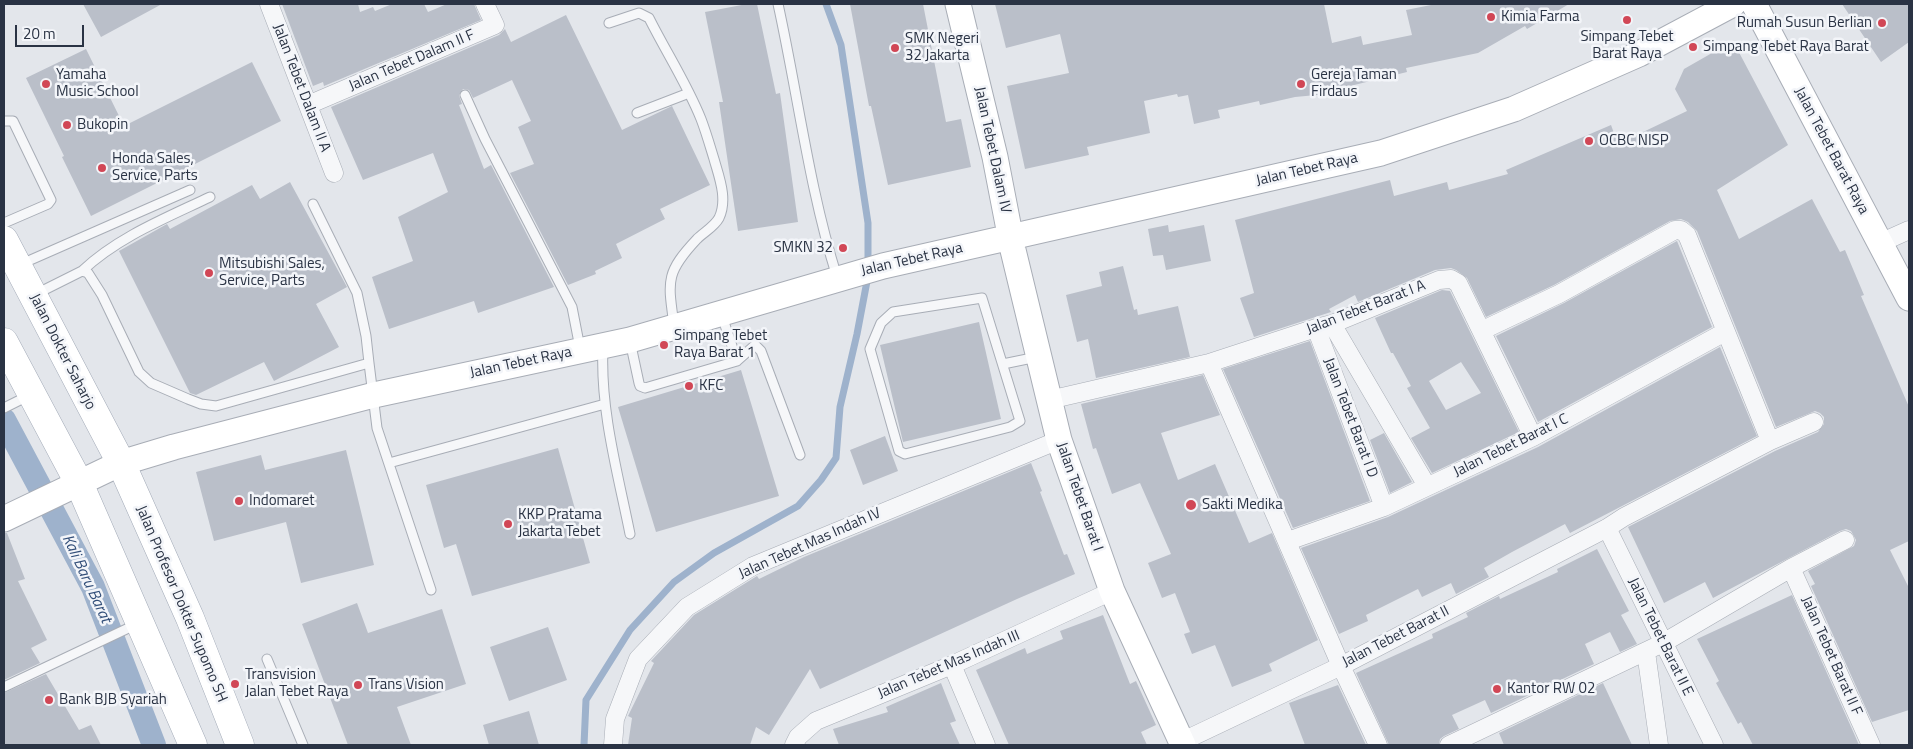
<!DOCTYPE html>
<html>
<head>
<meta charset="utf-8">
<style>
	body { margin:0 }
	#map { position:relative; width:1913px; height:749px; overflow:hidden; background:#e3e6eb; font-family:"Titillium Web",sans-serif }
	canvas { display:block }
	.frame { position:absolute; inset:0; border:5px solid #2a3344; pointer-events:none }
	.scale { position:absolute; left:15px; top:25px; width:69px; height:22px; box-sizing:border-box; border:2px solid #2a3344; border-top:0; padding-left:6px; font-size:15px; line-height:18px; white-space:nowrap; color:#2a3344; -webkit-text-stroke:4px #f3f5f9; paint-order:stroke }
</style>
</head>
<body>
<div id="map">
<canvas width="1913" height="749"></canvas>
<div class="frame"></div>
<div class="scale">20 m</div>
</div>
<script>
const ctx = document.querySelector('canvas').getContext('2d');
ctx.lineJoin = 'round';
function trace(path, color, width, dash) { ctx.strokeStyle = color; ctx.lineWidth = width; ctx.lineCap = dash ? 'butt' : 'round'; ctx.setLineDash(dash || []); ctx.stroke(path); }
function fill(path, color) { ctx.fillStyle = color; ctx.fill(path, 'evenodd'); }
function write(font, color, halo, rows, align = 'center') {
  ctx.font = font + ' "Titillium Web",sans-serif'; ctx.lineWidth = 5; ctx.setLineDash([]); ctx.textBaseline = 'middle'; ctx.strokeStyle = halo; ctx.fillStyle = color; for (const [text, x, y, turn = 0] of rows) {
    ctx.save(); ctx.translate(x, y); ctx.rotate((+turn || 0) * Math.PI / 180); ctx.textAlign = isNaN(turn) ? turn : align; if (halo) ctx.strokeText(text, 0, 0); ctx.fillText(text, 0, 0); ctx.restore();
  }
}
trace(new Path2D(`
	M826,4L841,45L868,223V266
	M584,745L586,700L630,630L674,582L714,553L798,506L821,480L836,458L840,407L857,334L868,276`), '#9eb2cc', 7);
trace(new Path2D(`
	M4,420L93,587L154,745`), '#9eb2cc', 24);
fill(new Path2D(`
	M83,4H162L101,37Z
	M282,4H358L360,12L373,7L375,11L392,4H424L428,12L447,4H474L481,20L324,86L323,82L313,86Z
	M747,4H757L776,94L780,93L798,222L738,231L719,102H723L705,12Z
	M850,4H923L946,122L961,119L971,167L888,185L871,106H869Z
	M995,4H1324L1332,43L1361,36L1363,45L1412,35L1406,10L1436,4H1569L1527,29L1525,26L1478,53L1406,68L1407,72L1342,88V90L1327,94L1295,97L1260,105L1259,101L1218,110L1220,118L1194,124L1188,95L1178,97L1177,94L1144,101L1150,133L1087,147L1089,155L1025,169L1007,86L1069,73L1060,34L1006,48Z
	M1842,4H1909V42L1881,62Z
	M566,15L622,130L672,106L710,185L660,209L665,219L616,244L622,258L595,271L596,274L568,285L510,173L534,164L518,127L531,121L512,80L473,98L469,90L463,89L459,95L462,104L459,105L484,169L491,165L554,287L478,313L474,301L389,329L372,277L413,261L398,217L448,192L433,153L363,180L331,107L499,35L505,29L511,42Z
	M1733,41L1788,145L1717,190L1739,239L1812,199L1840,252L1845,250L1864,295L1861,296L1909,407V541L1890,550L1909,588V710L1872,722L1811,586L1815,584L1808,571L1854,546L1856,540L1851,531L1846,529L1840,531L1713,598L1705,582L1664,603L1628,527L1775,451L1818,432L1824,424V417L1820,413L1815,411L1776,427L1697,231L1688,222L1681,219L1670,221L1554,285L1486,317L1467,278L1456,270L1451,268L1435,270L1358,302L1355,295L1329,309L1331,312L1254,337L1240,298L1254,293L1235,220L1390,180L1394,196L1447,182L1449,190L1508,174L1506,170L1611,125L1618,144L1687,111L1675,89L1684,69Z
	M86,49L124,126L252,62L281,121L91,216L62,157L64,156L26,78Z
	M290,182L347,287L316,304L339,347L274,381L264,362L196,395L190,393L119,251L167,224L170,229L252,185L260,199Z
	M1168,225L1169,232L1204,225L1211,261L1166,270L1163,255L1153,256L1148,229Z
	M1677,241L1712,327L1538,422L1496,336L1564,303Z
	M1123,266L1134,310L1137,309L1138,315L1178,306L1190,357L1096,378L1088,339L1077,342L1066,295L1102,286L1099,272Z
	M1442,290L1450,291L1519,432L1432,473L1411,438L1430,428L1407,388L1411,386L1393,353H1391L1375,318ZM1461,362L1481,393L1446,410L1429,381Z
	M979,322L1001,419L903,442L880,345Z
	M1310,341L1370,501L1293,528L1223,369Z
	M1720,347L1757,436L1570,533L1565,524L1512,552L1484,568L1489,577L1456,594L1451,583L1422,597L1418,589L1366,615L1368,621L1339,634L1301,548L1388,517L1538,447Z
	M741,370L779,496L656,532L618,407Z
	M1203,375L1220,415L1161,433L1178,480L1215,464L1249,543L1272,533L1318,640L1269,664L1272,671L1232,687L1215,645L1192,654L1184,634L1190,632L1175,593L1162,598L1148,563L1171,554L1140,483L1112,494L1096,448L1093,449L1081,404Z
	M1384,433L1412,482L1390,493L1370,440Z
	M885,436L898,471L863,485L850,450Z
	M558,448L590,563L472,596L456,544L444,548L426,485Z
	M346,450L374,565L301,583L286,522L214,541L196,472L261,455L265,470Z
	M1031,463L1042,491L1040,492L1064,555L1067,554L1075,574L1017,599L820,689L810,669L769,735L756,727L750,745H628L632,718L628,716L654,663L651,661L694,615L757,576L759,579L804,557Z
	M4,533H7L25,579L18,581L47,640L31,648L40,663L4,680Z
	M1597,549L1629,611L1621,615L1637,644L1620,652L1610,632L1585,644L1594,664L1491,713L1485,700L1452,715L1459,729L1444,736L1440,739L1439,745H1389L1356,673L1433,638L1432,634L1468,617L1466,613L1499,596L1500,599L1558,572L1557,569Z
	M1792,595L1852,729L1859,745H1753L1741,722L1738,724L1716,683L1719,681L1697,639Z
	M357,603L368,633L442,609L466,684L397,707L411,745H348L302,624Z
	M1103,615L1130,684L1136,681L1156,725L1141,732L1147,745H1009L976,670L1025,648L1027,654L1063,639L1060,631Z
	M548,627L567,680L509,701L490,647Z
	M46,674L79,730L91,725L101,745H4V693Z
	M941,683L956,721L950,723L960,745H839L833,729L888,712L886,707Z
	M1603,683L1632,745H1504L1499,733Z
	M1338,685L1366,745H1305L1289,703Z
	M529,711L539,745H489L483,725Z`), '#babfc9');
const lane = new Path2D(`
	M778,4C798,95 809,188 837,277
	M609,23L639,13L649,18C666,52 687,84 701,119C706,132 710,146 714,159C719,177 728,199 719,218C714,227 704,232 697,239C665,273 668,281 674,325
	M465,95L485,139L572,307L580,348
	M637,113L689,93
	M4,121H13L51,200L48,204L4,223
	M313,204L357,293L366,336L369,363
	M19,265L190,190
	M82,271C118,237 166,218 210,197
	M36,294L82,271L88,273L102,295L139,372L151,383L188,399L201,404L216,406L369,363L377,428L431,590
	M982,298L1020,421L1010,427L905,454L899,451L870,349L881,323L893,312Z
	M722,316L737,361
	M630,341L639,383L640,386L645,388L737,361L755,345L761,351L800,455
	M603,348C600,410 618,474 630,534
	M1003,364L1037,357
	M4,408L28,396
	M389,463L605,404
	M267,659L303,745
	M4,687L137,624`);
const street = new Path2D(`
	M269,4L334,173
	M308,105L495,25L485,4
	M1880,243L1909,230
	M1332,324L1427,486
	M1316,328L1384,507
	M1483,330L1559,294L1675,230H1681L1687,235L1770,441
	M1209,363L1341,666L1378,745
	M1049,400L1209,363L1316,328L1332,324L1439,280L1451,279L1458,283L1533,437
	M1607,528L1714,745
	M1288,541L1384,507L1533,437L1725,332
	M1791,568L1871,745
	M1646,652L1659,745
	M952,665L986,745
	M1181,742L1341,666L1607,528L1624,517L1770,441L1814,422
	M613,745L615,719L638,659L687,607L753,566L1059,440
	M794,745L798,737L816,721L952,665L1112,591
	M1449,745L1663,643L1791,568L1845,540`);
const secondary = new Path2D(`
	M958,4L995,157L1013,250L1059,440L1112,591L1183,745
	M1754,4L1909,298
	M4,519L121,463L174,447L374,395L630,340L883,266L1381,153L1514,109L1639,54L1733,4`);
const primary = new Path2D(`
	M4,240L121,463L190,618L240,745
	M4,342L79,483L193,745`);
trace(lane, '#a8adb6', 11);
trace(street, '#a8adb6', 19);
trace(secondary, '#a8adb6', 27);
trace(primary, '#a2aab7', 29);
trace(lane, '#f6f7f9', 9);
trace(street, '#f6f7f9', 18);
trace(secondary, '#fff', 25);
trace(primary, '#fff', 28);
for (const [x, y, r, color] of [
	[1491,17,5,"#d14756"],
	[1627,20,5,"#d14756"],
	[1882,23,5,"#d14756"],
	[1693,47,5,"#d14756"],
	[895,48,5,"#d14756"],
	[46,84,5,"#d14756"],
	[1301,84,5,"#d14756"],
	[67,125,5,"#d14756"],
	[1589,141,5,"#d14756"],
	[102,168,5,"#d14756"],
	[843,248,5,"#d14756"],
	[209,273,5,"#d14756"],
	[664,345,5,"#d14756"],
	[689,386,5,"#d14756"],
	[239,501,5,"#d14756"],
	[1191,505,6,"#d14756"],
	[508,524,5,"#d14756"],
	[235,684,5,"#d14756"],
	[358,685,5,"#d14756"],
	[1497,689,5,"#d14756"],
	[49,700,5,"#d14756"]
]) { const dot = new Path2D(); dot.arc(x, y, r, 0, 2 * Math.PI); ctx.fillStyle = color; ctx.fill(dot); trace(dot, '#f3f5f9', 2); }
write('15px', '#2a3344', '#f3f5f9', [
	["Kimia Farma",1501,17],
	["Rumah Susun Berlian",1872,23,"right"],
	["Simpang Tebet",1627,37,"center"],
	["Barat Raya",1627,54,"center"],
	["SMK Negeri",905,39],
	["32 Jakarta",905,56],
	["Simpang Tebet Raya Barat",1703,47],
	["Yamaha",56,75],
	["Music School",56,92],
	["Gereja Taman",1311,75],
	["Firdaus",1311,92],
	["Bukopin",77,125],
	["OCBC NISP",1599,141],
	["Honda Sales,",112,159],
	["Service, Parts",112,176],
	["SMKN 32",833,248,"right"],
	["Mitsubishi Sales,",219,264],
	["Service, Parts",219,281],
	["Simpang Tebet",674,336],
	["Raya Barat 1",674,353],
	["KFC",699,386],
	["Indomaret",249,501],
	["Sakti Medika",1202,505],
	["KKP Pratama",518,515],
	["Jakarta Tebet",518,532],
	["Transvision",245,675],
	["Jalan Tebet Raya",245,692],
	["Trans Vision",368,685],
	["Kantor RW 02",1507,689],
	["Bank BJB Syariah",59,700]
], 'left');
write('15px', '#2a3344', '#f3f5f9', [
	["Jalan Tebet Dalam II F",412,61,-23],
	["Jalan Tebet Dalam II A",301,88,69],
	["Jalan Tebet Dalam IV",992,150,78],
	["Jalan Tebet Barat Raya",1831,151,62],
	["Jalan Tebet Raya",1307,170,-13],
	["Jalan Tebet Raya",912,260,-13],
	["Jalan Tebet Barat I A",1366,308,-21],
	["Jalan Dokter Saharjo",62,352,63],
	["Jalan Tebet Raya",521,363,-12],
	["Jalan Tebet Barat I D",1350,418,69],
	["Jalan Tebet Barat I C",1511,446,-26],
	["Jalan Tebet Barat I",1079,497,71],
	["Jalan Tebet Mas Indah IV",810,544,-24],
	["Jalan Profesor Dokter Supomo SH",181,604,67],
	["Jalan Tebet Barat II",1396,637,-27],
	["Jalan Tebet Barat II E",1660,637,64],
	["Jalan Tebet Barat II F",1831,656,66],
	["Jalan Tebet Mas Indah III",949,665,-23]
]);
write('italic 16px', '#334f79', '#f3f5f9', [
	["Kali Baru Barat",86,579,65]
]);
</script>
</body>
</html>
